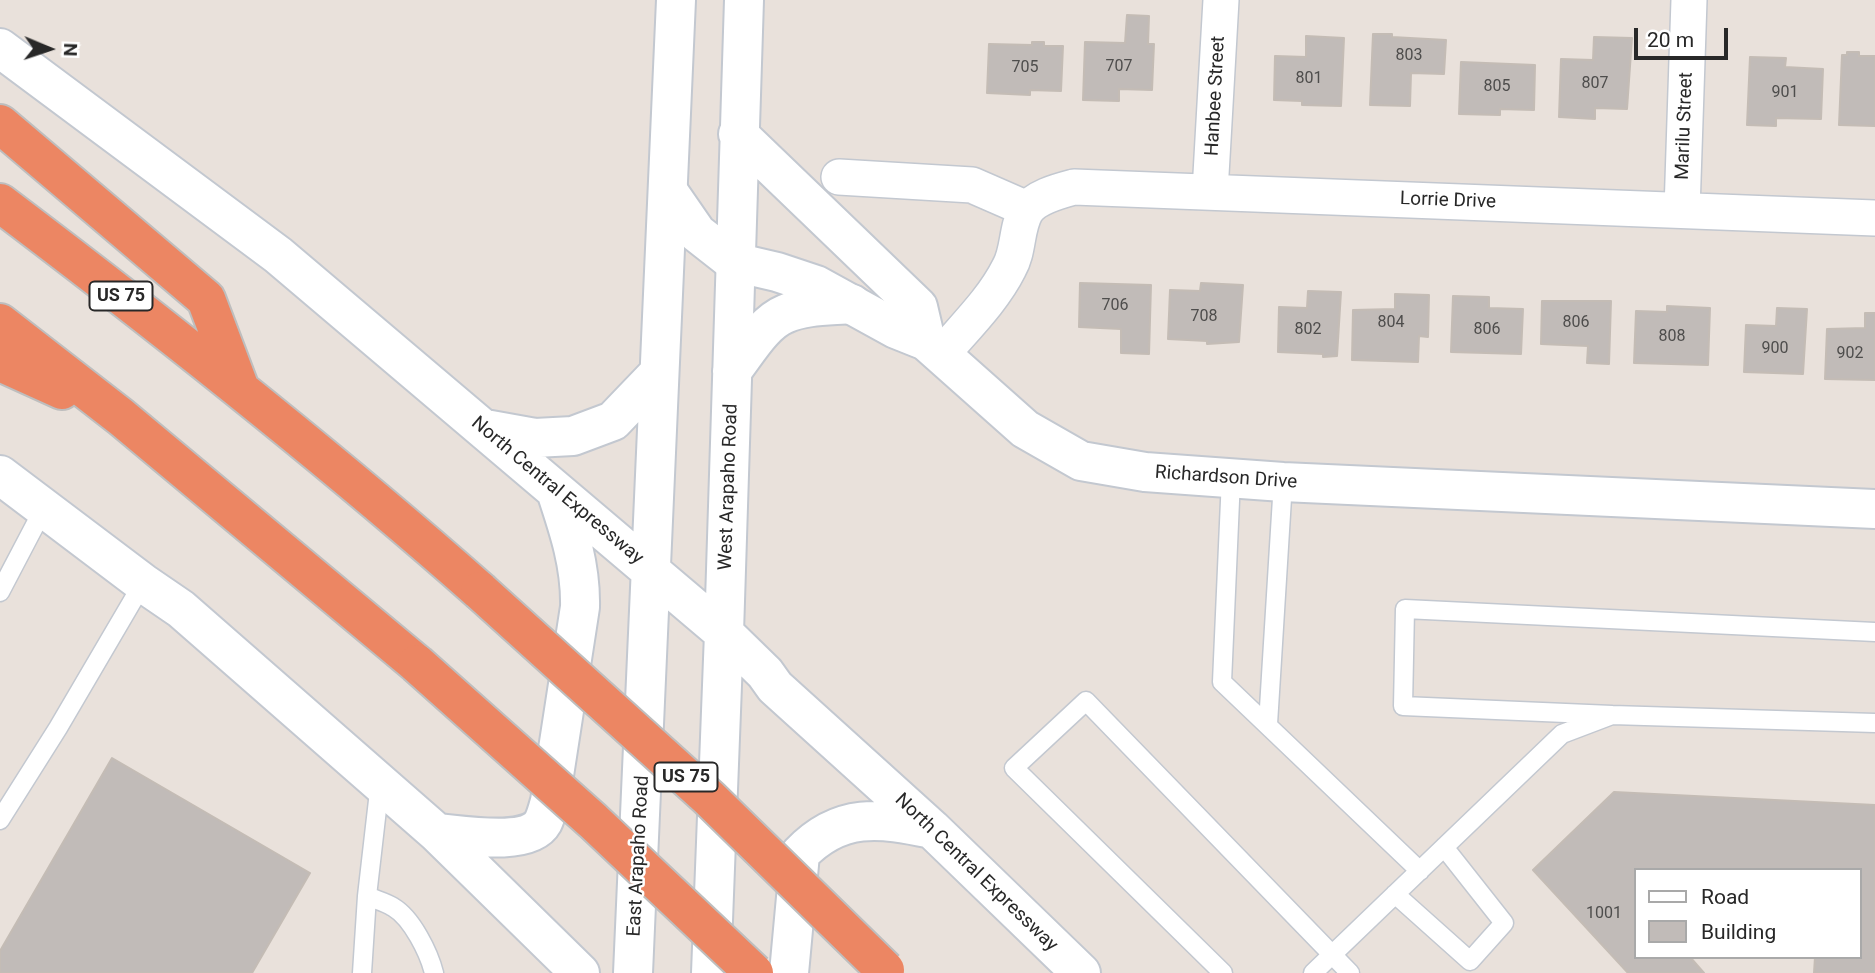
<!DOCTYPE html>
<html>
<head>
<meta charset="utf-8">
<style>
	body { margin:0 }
	#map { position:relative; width:1875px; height:973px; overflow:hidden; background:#e9e1db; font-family:Roboto,sans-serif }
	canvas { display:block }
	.legend { position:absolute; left:1634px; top:868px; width:228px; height:91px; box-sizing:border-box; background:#fff; border:2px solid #a9a9a9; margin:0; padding:9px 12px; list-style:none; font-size:21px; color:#282828 }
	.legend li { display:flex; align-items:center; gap:14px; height:35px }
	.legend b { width:35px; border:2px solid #a9a9a9 }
	.north { position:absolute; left:14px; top:14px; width:70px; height:70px; -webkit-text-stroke:5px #fff; paint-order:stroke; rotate:92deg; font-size:19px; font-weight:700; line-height:28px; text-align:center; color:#282828 }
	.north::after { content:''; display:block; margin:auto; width:24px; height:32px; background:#282828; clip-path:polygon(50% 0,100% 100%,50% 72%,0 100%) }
	.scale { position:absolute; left:1634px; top:28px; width:94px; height:32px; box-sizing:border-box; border:4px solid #282828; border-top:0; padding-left:9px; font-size:21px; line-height:24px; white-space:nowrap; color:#282828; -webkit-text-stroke:5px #fff; paint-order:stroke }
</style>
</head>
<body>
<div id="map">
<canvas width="1875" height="973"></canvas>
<ul class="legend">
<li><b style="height:9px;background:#fff"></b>Road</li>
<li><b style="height:19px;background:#c1bbb8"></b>Building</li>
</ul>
<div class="north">N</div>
<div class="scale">20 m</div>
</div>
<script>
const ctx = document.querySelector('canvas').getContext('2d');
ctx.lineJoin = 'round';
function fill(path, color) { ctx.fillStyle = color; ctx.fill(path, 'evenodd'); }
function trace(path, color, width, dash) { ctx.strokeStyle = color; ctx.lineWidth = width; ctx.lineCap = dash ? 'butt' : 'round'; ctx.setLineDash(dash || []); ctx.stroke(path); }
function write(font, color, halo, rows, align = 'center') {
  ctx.font = font + ' Roboto,sans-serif'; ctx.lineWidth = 5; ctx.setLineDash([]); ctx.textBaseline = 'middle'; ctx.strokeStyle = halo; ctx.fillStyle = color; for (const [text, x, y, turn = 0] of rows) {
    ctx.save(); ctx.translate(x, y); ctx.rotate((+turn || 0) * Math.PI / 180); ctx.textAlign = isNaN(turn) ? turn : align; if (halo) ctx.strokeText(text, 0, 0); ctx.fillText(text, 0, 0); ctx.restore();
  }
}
const building = new Path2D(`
	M1127,15L1149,16L1148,44H1154L1152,90L1119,89V101L1083,100L1085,42L1125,43Z
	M1373,34H1392V37L1446,40L1444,74L1411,73L1410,106L1370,105Z
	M1306,36L1344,38L1341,106L1302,105V101L1274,100L1275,56L1306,57Z
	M1594,37L1632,38L1627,109L1595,108V119L1559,117L1561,59L1593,60Z
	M1032,42H1044V46H1063L1061,91L1030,90V95L987,93L989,44L1032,45Z
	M1847,52H1859V56H1875V126L1839,125L1842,55H1847Z
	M1750,57L1786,58L1785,67L1823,69L1821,119L1776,118V126L1747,125Z
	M1461,62L1535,65L1534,110L1500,109V115L1459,114Z
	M1080,283L1151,285L1149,354L1121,353V329L1079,327Z
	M1201,283L1243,285L1239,342L1207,344V341L1168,339L1170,290L1200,291Z
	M1308,291L1341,292L1337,356L1323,357V354L1278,352L1279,307L1307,308Z
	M1395,294L1429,295L1428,337L1419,336L1418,362L1352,360L1353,310L1395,309Z
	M1453,296L1489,297V308L1523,309L1521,354L1451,352Z
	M1542,301H1611L1609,364L1587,363L1588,346L1541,344Z
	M1667,306L1710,308L1708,365L1634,363L1636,311L1667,312Z
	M1777,308L1807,309L1803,374L1744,372L1746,325L1776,326Z
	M1865,313H1875V380L1825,379L1827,329L1865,328Z
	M112,758L310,873L252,973H0V951Z
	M1614,792L1875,805V973H1814L1815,957H1859V870H1635V957H1690L1704,973H1628L1533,870Z`);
fill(building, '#c1bbb8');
trace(building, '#c4bcb5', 2);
const service = new Path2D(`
	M1231,478L1222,682L1420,871
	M0,592L44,508
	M1612,715L1403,706L1405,609L1875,632
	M1268,724L1283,482
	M0,820L58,728L143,583
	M1395,894L1470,961L1504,923L1444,847
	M367,896C376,900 385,902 393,907C412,918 429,953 434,973
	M362,973L367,896L380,783
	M1223,973L1014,768L1086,701L1350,973
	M1313,973L1562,734L1612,715L1875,723`);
const minor = new Path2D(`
	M839,177L972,185L1027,209
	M1210,192L1221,0
	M1682,210L1689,0
	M942,354C965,327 993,300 1009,268C1019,251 1016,228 1026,211C1035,197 1059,191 1074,187L1875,218`);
const tertiary = new Path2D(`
	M668,191L697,233L734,262L777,272L816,285L896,329L926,341L1025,429L1081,461L1145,472L1283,482L1875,509`);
const secondary = new Path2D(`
	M0,48L278,255L724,633L765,673L775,687L932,829L1081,973
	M738,134L918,307L926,341
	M732,371C747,352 763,323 785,314C805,305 830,306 852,304
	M485,429L535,438L573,436L613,421L659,373
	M0,475L143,583L181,609L437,833L580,973
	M437,833C462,835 529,847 543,822C546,816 548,808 550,801L580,607C581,566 569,530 556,491
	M633,973L676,0
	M711,973L724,633L744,0
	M789,973L800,854C840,812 880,818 932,829`);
const motorway = new Path2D(`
	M0,124L206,299L240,389
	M0,203C164,327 326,455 480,591
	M0,323L121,417L417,664
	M0,362L62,390`);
trace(service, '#c3c8d0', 21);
trace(minor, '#c3c8d0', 38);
trace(tertiary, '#c3c8d0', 42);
trace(secondary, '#c3c8d0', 42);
trace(motorway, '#bebebe', 42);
trace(service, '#fff', 18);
trace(minor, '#fff', 35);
trace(tertiary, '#fff', 38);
trace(secondary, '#fff', 38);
trace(motorway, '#ec8663', 38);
const motorwayBridge = new Path2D(`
	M480,591L709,798L885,970
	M417,664L593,821L754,973`);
trace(motorwayBridge, '#bebebe', 42, []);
trace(motorwayBridge, '#ec8663', 38);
write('16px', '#4e4d4c', null, [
	["803",1409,56],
	["707",1119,67],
	["705",1025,68],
	["801",1309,79],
	["807",1595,84],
	["805",1497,87],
	["901",1785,93],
	["706",1115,306],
	["708",1204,317],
	["804",1391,323],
	["806",1576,323],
	["802",1308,330],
	["806",1487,330],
	["808",1672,337],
	["900",1775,349],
	["902",1850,354],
	["1001",1604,914]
]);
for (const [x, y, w] of [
	[121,296,63],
	[686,777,63]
]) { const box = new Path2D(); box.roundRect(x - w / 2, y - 14.5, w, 29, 5); ctx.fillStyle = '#fff'; ctx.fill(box); trace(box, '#282828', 2); }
write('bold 18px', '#282828', null, [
	["US 75",121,296],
	["US 75",686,777]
]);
write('19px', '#282828', '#fff', [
	["Hanbee Street",1216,96,-87],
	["Marilu Street",1685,126,-88],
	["Lorrie Drive",1448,201,2],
	["Richardson Drive",1226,478,4],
	["West Arapaho Road",729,487,-88],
	["North Central Expressway",557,491,40],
	["East Arapaho Road",639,856,-87],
	["North Central Expressway",976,873,44]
]);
</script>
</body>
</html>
